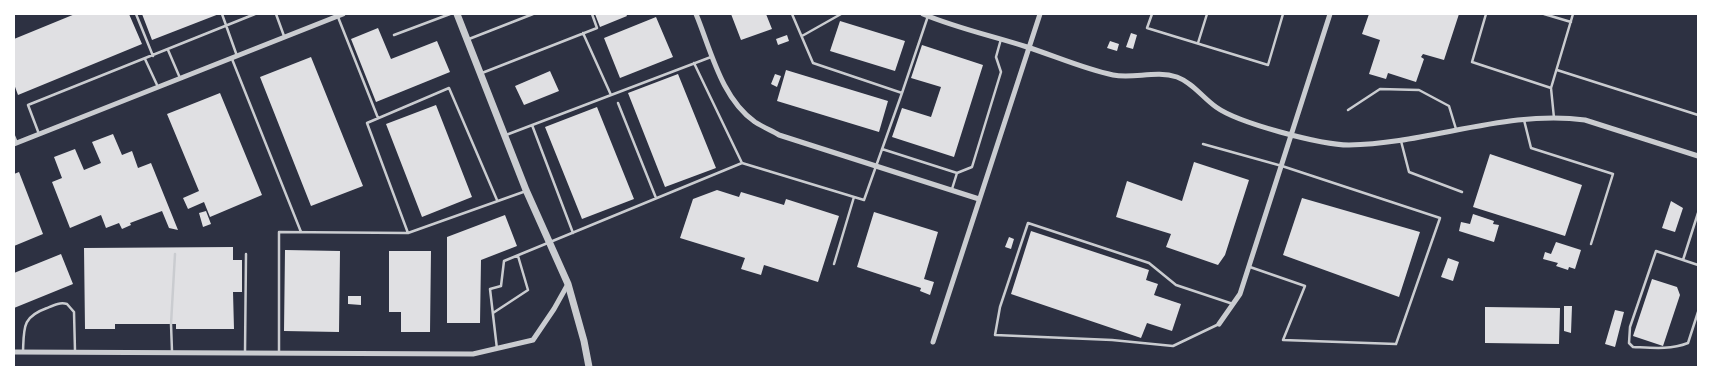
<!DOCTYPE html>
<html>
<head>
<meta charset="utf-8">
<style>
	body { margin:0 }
	#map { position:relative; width:1712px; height:381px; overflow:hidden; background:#2d3142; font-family:Inter,sans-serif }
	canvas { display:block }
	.frame { position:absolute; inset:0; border:15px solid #fff; pointer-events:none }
</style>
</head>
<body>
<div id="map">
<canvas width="1712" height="381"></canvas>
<div class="frame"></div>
</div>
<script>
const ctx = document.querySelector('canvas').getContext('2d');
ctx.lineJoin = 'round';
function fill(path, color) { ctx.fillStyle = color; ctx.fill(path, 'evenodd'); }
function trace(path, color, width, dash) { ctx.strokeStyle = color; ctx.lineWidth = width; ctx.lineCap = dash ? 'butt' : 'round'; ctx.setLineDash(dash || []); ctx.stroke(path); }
fill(new Path2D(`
	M75,14H129L142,44L18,95L14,84V39Z
	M142,14H219L152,40Z
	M595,14H626L627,16L600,27Z
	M731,14H766L772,29L741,40Z
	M1369,14H1459L1444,60L1423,54L1421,57L1424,59L1416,82L1388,73L1386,79L1369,74L1380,40L1362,34Z
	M656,17L673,57L620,78L604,38Z
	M840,21L905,41L895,71L830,51Z
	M378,28L391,59L437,41L450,72L376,102L351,39Z
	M1131,33L1137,35L1133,49L1126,47Z
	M787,35L789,41L778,45L776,39Z
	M1110,41L1119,44L1117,51L1107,48Z
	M922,45L983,65L954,157L892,137L902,108L931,117L941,87L911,78Z
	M311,57L363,186L311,206L260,77Z
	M786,70L888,101L879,132L777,101Z
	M550,71L559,91L524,105L515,86Z
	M678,74L716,168L665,187L628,93Z
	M775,74L781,76L777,87L771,84Z
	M220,93L262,195L210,217L204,202L188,209L183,198L199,191L167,114Z
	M436,105L472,197L422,217L386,124Z
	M597,107L634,199L582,219L545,127Z
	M113,134L122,155L132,151L138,168L151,163L178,230L169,228L162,211L130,223L131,225L122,229L119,223L106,228L101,215L70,228L52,182L62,178L54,157L75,149L84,170L101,163L92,142Z
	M1490,154L1582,185L1565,236L1473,207Z
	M1194,162L1249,180L1225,255L1218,265L1166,247L1171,234L1116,217L1127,181L1182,201Z
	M19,172L43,234L14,246V174Z
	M717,190L739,197L741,192L784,205L786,199L839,216L818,282L764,265L761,275L741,269L745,258L680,238L693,199Z
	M1302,198L1420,232L1399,297L1283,255Z
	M1671,201L1683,208L1675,232L1662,228Z
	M206,211L211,224L203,227L199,213Z
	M874,212L938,232L924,279L934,282L930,295L920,291L921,288L857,267Z
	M1473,214L1494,221L1493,224L1499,225L1494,242L1459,231L1461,222L1470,224Z
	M505,215L517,246L481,260L480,323H447V237Z
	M1031,231L1149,270L1146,280L1158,284L1154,295L1181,304L1172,331L1147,323L1141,338L1011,294Z
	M1009,237L1014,239L1011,249L1005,247Z
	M1556,242L1581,250L1575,269L1569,267L1568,270L1556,266L1558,263L1543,259L1545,252L1551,254Z
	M233,247V260H242V292H233L234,329H176V324H115V329H85L84,248Z
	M285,250L340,251L339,332L284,331Z
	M389,251H431L430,332H401V312H389Z
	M61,254L73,284L14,308V273Z
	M1448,258L1459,262L1453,281L1441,277Z
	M1652,279L1677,287L1680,295L1663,346L1633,336Z
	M348,296H361V305L348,304Z
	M1564,306H1572L1571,333L1564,331Z
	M1485,307L1560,308L1559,344L1485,343Z
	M1615,310L1624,312L1615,347L1605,344Z`), '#e0e0e3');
trace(new Path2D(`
	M136,14L153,56
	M222,14L237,56
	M276,14L284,36
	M792,14L813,63L902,93L928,16
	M1152,14L1147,28L1268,65L1283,14
	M1486,14L1472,62L1551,88
	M1544,14L1571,22
	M338,17L378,118
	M583,33L611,95
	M394,35L450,14
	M802,36L841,14
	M469,39L533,14
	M1198,43L1207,14
	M168,50L180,78
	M145,59L158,87
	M232,59L301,232
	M1557,70L1698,115
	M482,73L597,28L592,14
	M618,103L656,198
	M1348,110L1380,89L1419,90L1449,106L1456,129
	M1554,118L1551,88L1573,14
	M1524,120L1531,148L1613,174L1591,244
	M532,125L573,233
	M39,134L28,105L255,14
	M506,135L711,57
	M14,136L17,143
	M1401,141L1409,172L1462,192
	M1203,144L1282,166L1440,218L1396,344L1283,340L1305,286L1250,267
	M882,149L957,173
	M742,163L864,200L902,93
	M952,189L957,173L972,167L1001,72L996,57L1001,39
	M1698,213L1683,260L1698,265
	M408,233L367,123L449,88L497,200
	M1683,260L1656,251L1630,327L1629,343L1633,347C1653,348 1670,350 1688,343L1698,312
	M834,264L854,197
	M493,313L528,290L518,256
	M1219,324L1173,346L1112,340L995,335L1000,307L1028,223L1149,263L1176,285L1233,304
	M497,349L490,289L501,286L504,261L742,163L694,63
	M172,351L171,324L175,254
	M23,352C24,327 22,317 47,308C54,305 60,302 67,304L74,312L75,351
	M245,353L246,254
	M279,353V232L408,233L526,191`), '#caccd0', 2.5);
trace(new Path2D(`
	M696,14C711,50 721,98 755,122C763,127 772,131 779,135L979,199
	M923,14C956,28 993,36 1027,47C1055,56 1084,69 1113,75C1134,79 1156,70 1177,77C1193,83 1202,97 1216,107C1238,123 1321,145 1349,145C1427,144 1508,109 1585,120L1698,156
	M14,144L343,14
	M1219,324L1240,294L1330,14
	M933,342L1040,14
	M14,352L473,354L533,340L554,309L568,284`), '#caccd0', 5);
trace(new Path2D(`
	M457,14L526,190L568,284L584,341L589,367`), '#caccd0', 7);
</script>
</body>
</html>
